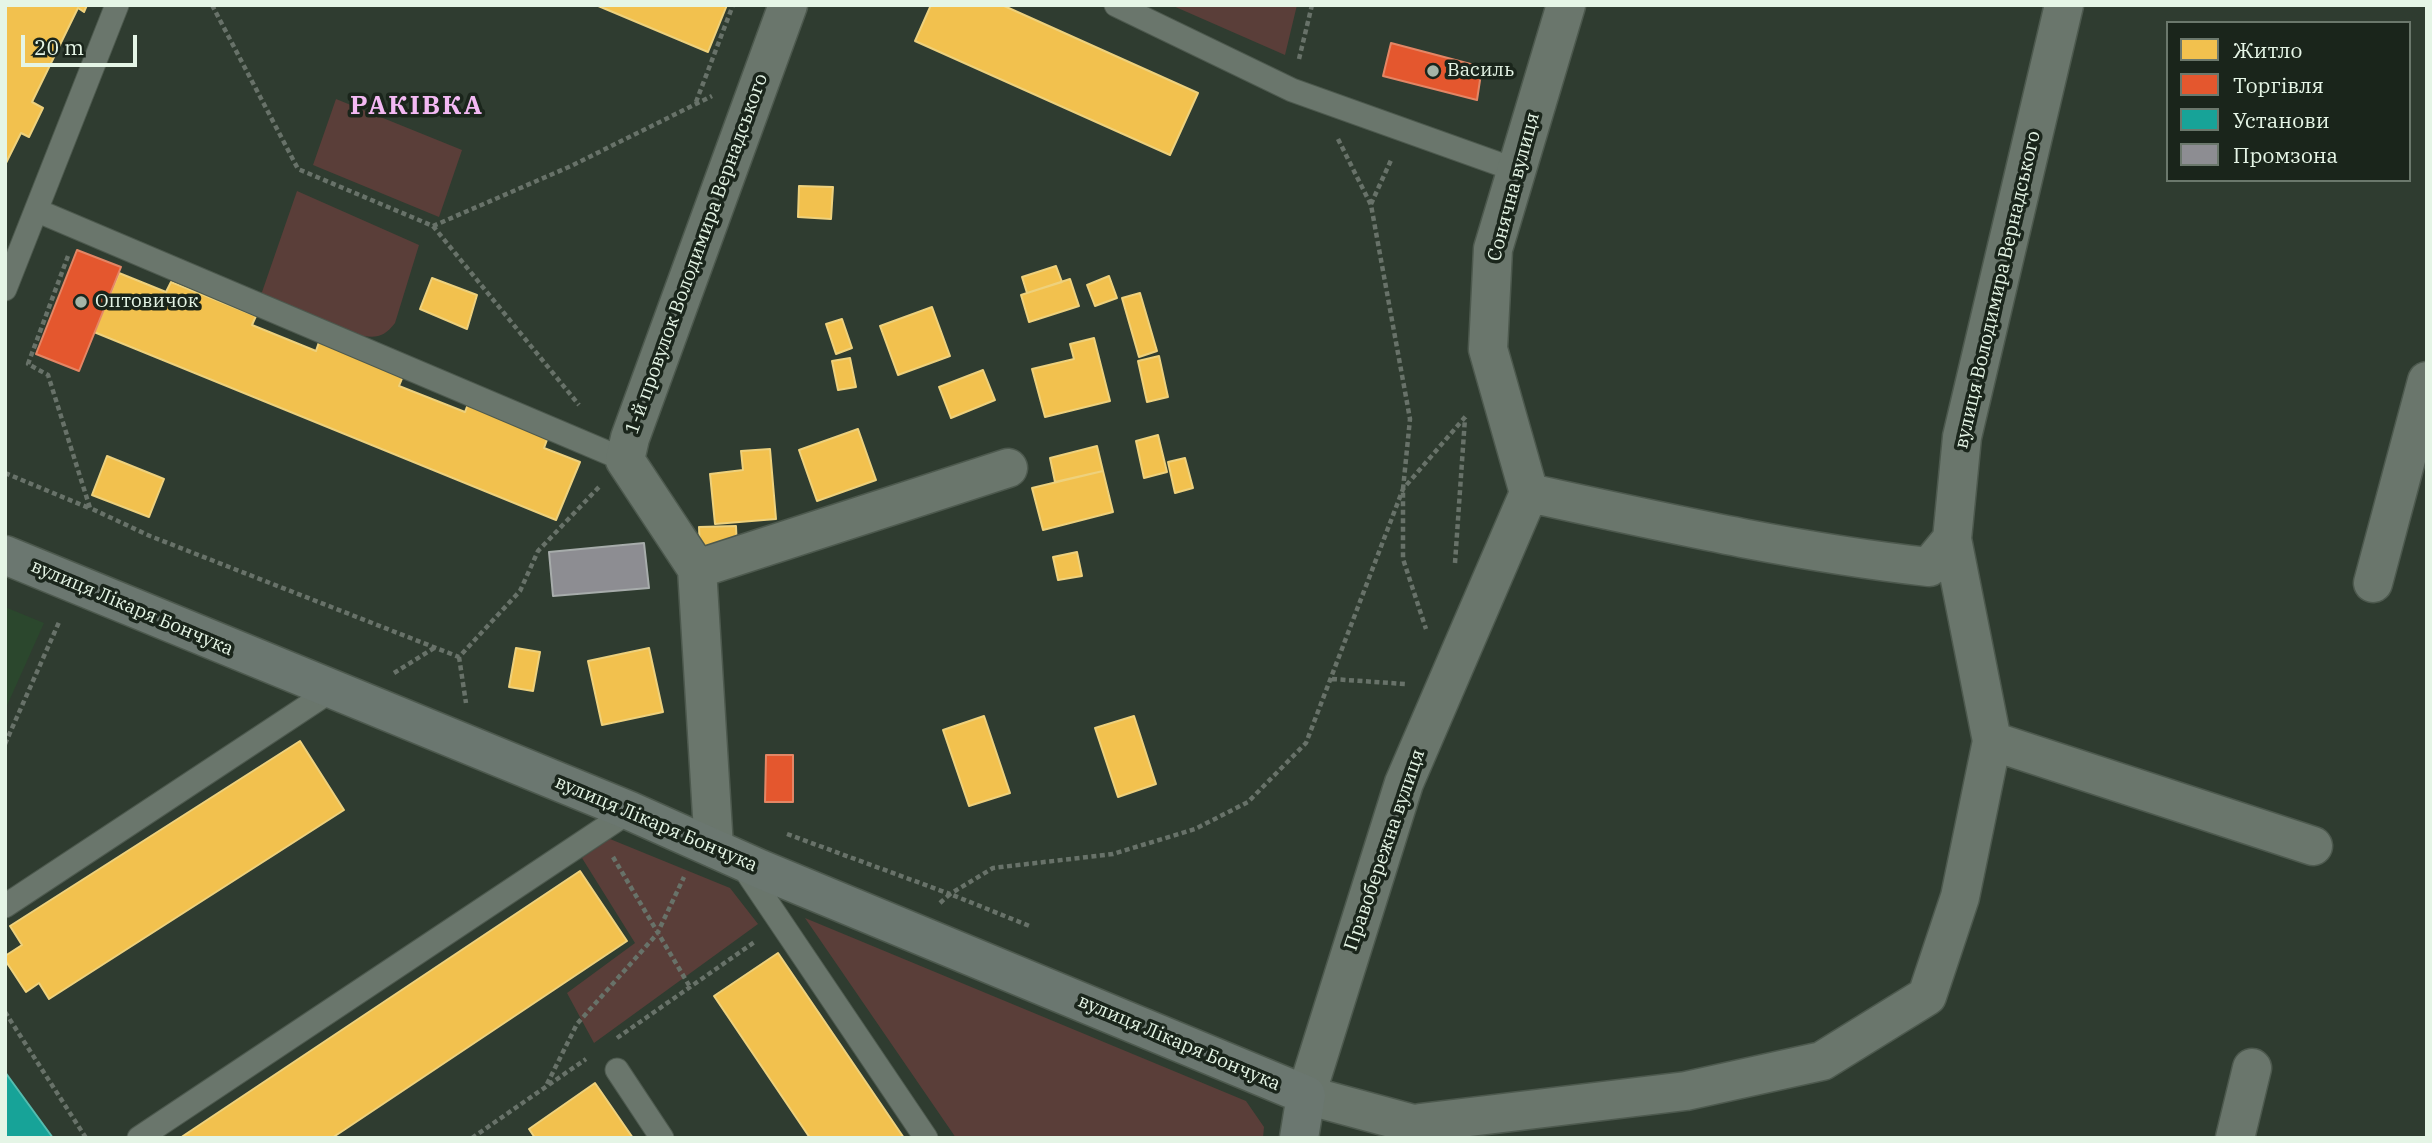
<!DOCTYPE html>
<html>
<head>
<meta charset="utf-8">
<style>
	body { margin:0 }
	#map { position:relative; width:2432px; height:1143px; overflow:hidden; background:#2f3c30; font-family:"IBM Plex Serif",serif }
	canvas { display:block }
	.frame { position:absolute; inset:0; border:7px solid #e5f5e6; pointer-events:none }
	.legend { position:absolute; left:2166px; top:21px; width:245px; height:161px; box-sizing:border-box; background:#1a251b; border:2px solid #6b786c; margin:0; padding:9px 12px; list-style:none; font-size:21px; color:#e5f5e6 }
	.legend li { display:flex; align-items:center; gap:14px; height:35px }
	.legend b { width:35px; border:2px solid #6b786c }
	.scale { position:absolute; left:21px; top:35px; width:116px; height:32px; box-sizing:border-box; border:4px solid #e5f5e6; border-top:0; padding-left:9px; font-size:21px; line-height:24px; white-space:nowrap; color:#e5f5e6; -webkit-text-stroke:5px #1a251b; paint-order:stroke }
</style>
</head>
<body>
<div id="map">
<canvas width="2432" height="1143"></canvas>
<div class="frame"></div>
<ul class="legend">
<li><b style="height:19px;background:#f2c14e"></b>Житло</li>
<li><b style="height:19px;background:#e4572e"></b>Торгівля</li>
<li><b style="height:19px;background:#17a398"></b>Установи</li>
<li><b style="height:19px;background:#8d8d92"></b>Промзона</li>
</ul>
<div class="scale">20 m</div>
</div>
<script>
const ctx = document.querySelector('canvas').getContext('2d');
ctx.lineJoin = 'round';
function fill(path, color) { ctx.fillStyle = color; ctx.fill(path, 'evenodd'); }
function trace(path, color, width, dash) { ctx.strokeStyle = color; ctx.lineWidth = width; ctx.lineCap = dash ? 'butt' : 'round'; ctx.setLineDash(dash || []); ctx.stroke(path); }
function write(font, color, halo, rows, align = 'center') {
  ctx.font = font + ' "IBM Plex Serif",serif'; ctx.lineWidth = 7; ctx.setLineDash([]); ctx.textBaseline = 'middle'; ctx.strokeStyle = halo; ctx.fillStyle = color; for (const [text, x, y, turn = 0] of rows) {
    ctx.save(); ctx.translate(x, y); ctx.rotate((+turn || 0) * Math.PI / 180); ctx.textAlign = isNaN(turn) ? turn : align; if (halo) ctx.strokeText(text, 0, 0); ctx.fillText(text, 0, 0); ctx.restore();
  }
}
fill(new Path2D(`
	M5,607L44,623L5,710Z`), '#2b472d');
fill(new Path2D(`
	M1171,5H1297L1285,55Z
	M336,99L462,150L439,217L313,165Z
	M297,191L419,245L395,323C385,336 378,338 363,336L261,295Z
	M610,839L730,888L758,924L594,1043L567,993L635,943L582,858Z
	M805,918L1246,1101L1264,1127L1263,1138H956Z`), '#5a3e39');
const homes = new Path2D(`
	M5,5H87L84,12L78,8L32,102L43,108L29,137L21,133L5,165Z
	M596,5H727L708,52Z
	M931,5H1002L1198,93L1170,155L915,41Z
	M799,186L833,187L831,219L798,217Z
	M1056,266L1062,282L1027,293L1022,277Z
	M119,273L166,292L171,282L256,316L252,325L316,351L319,342L403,376L399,386L465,412L468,404L548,437L544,448L580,462L556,520L94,332Z
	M1109,276L1117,298L1095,306L1087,285Z
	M432,278L477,295L467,329L420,309Z
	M1070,279L1079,306L1029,322L1021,295Z
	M1140,293L1157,351L1139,357L1122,298Z
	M932,307L950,356L898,375L880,326Z
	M842,319L852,348L836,354L826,324Z
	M1094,338L1110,401L1045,417L1032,369L1074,359L1070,344Z
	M1159,356L1168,397L1147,402L1138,361Z
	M850,358L856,387L838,390L832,361Z
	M983,370L995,400L951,418L939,387Z
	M858,429L876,480L817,501L799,450Z
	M1158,435L1167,472L1144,478L1136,441Z
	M1097,446L1103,471L1055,482L1050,458Z
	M770,449L776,519L715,524L710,474L743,470L741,451Z
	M107,456L164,479L149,517L92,495Z
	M1185,458L1193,488L1175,493L1168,462Z
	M1103,471L1113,512L1043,530L1032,488Z
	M736,526L737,550L700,551L699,527Z
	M1077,552L1082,576L1058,580L1053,557Z
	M516,648L540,652L533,691L509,687Z
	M649,648L663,712L602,725L588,661Z
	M984,716L1010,793L969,806L943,730Z
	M1134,716L1156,784L1118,797L1095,728Z
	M300,741L344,810L49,999L39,983L26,992L5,960V956L22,945L10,926Z
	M580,871L627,941L332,1138H180Z
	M778,953L904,1138H810L714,996Z
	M595,1083L633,1138H535L529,1129Z`);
fill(homes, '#f2c14e');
trace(homes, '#eed17c', 2);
const shops = new Path2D(`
	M1391,43L1482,67L1477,100L1383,76Z
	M77,250L121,267L79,371L36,354Z
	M766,755H793V802H765Z`);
fill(shops, '#e4572e');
trace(shops, '#e48665', 2);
const public = new Path2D(`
	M5,1072L53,1138H5Z`);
fill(public, '#17a398');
trace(public, '#55bcaf', 2);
const industry = new Path2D(`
	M644,543L649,588L553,596L549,552Z`);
fill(industry, '#8d8d92');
trace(industry, '#a7acab', 2);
const lane = new Path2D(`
	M1116,5L1292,90L1516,170
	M38,211L625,460
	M5,289L117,5
	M742,865L926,1138
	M5,906L332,690
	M617,1070L662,1138
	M139,1138L630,811`);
const street = new Path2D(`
	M1529,493L1488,349L1493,249L1566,5
	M1529,493C1662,522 1794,552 1929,567L1952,539
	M697,569L1008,468
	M2373,583L2427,381
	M1992,741L2313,846
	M714,848L697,569L625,460L630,438L788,5
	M1420,1123L1686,1091L1822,1061L1927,996L1960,897L1992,741L1952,539L1962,437L2064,5
	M1443,1132L1306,1095L1404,783L1529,493
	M2235,1138L2252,1068`);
const secondary = new Path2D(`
	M5,555L630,811L760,869L1306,1095L1299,1138`);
trace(lane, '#4d594e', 25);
trace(street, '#4d594e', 41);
trace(secondary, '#4d594e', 41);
trace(new Path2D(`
	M212,5L298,169L433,226L571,166L712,96
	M1299,59L1312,5
	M696,102L733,5
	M1338,139L1371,205L1410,419L1403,489V559L1426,629
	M1371,204L1392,158
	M433,226L579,405
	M68,256L28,364L48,375L90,508L150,536L459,657L520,591L538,551L599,487
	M5,473L89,508
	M1455,563L1465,418
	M459,657L466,703
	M394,673L434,648
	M1332,679L1405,684
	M5,744L60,620
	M787,834L950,894L993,868L1113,854L1195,829L1248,802L1306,743L1403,489L1466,416
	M613,857L690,987
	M940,903L950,894L1032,927
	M5,1012L86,1138
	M617,1038L756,941
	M547,1084L577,1024L657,934L684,877
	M472,1138L586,1059`), '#687269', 4.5, [5, 3.5]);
trace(lane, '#6a766c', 23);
trace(street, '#6a766c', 38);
trace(secondary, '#6b7770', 38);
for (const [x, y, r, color] of [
	[1433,71,7,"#a5b4a6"],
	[81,302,7,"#a5b4a6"]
]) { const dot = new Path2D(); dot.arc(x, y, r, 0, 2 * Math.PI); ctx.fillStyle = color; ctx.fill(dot); trace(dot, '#1a251b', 2.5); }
write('19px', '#e5f5e6', '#1a251b', [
	["Василь",1447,71],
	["Оптовичок",95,302]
], 'left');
write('19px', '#e5f5e6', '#1a251b', [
	["Сонячна вулиця",1514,187,-75],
	["1-й провулок Володимира Вернадського",697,254,-70],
	["вулиця Володимира Вернадського",1998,290,-77],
	["вулиця Лікаря Бончука",132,608,23],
	["вулиця Лікаря Бончука",656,824,23],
	["Правобережна вулиця",1385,850,-71],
	["вулиця Лікаря Бончука",1179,1043,23]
]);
ctx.letterSpacing = '2px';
write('bold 26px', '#f3b9f3', '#1a251b', [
	["РАКІВКА",417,106]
]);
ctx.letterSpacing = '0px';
</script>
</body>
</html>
